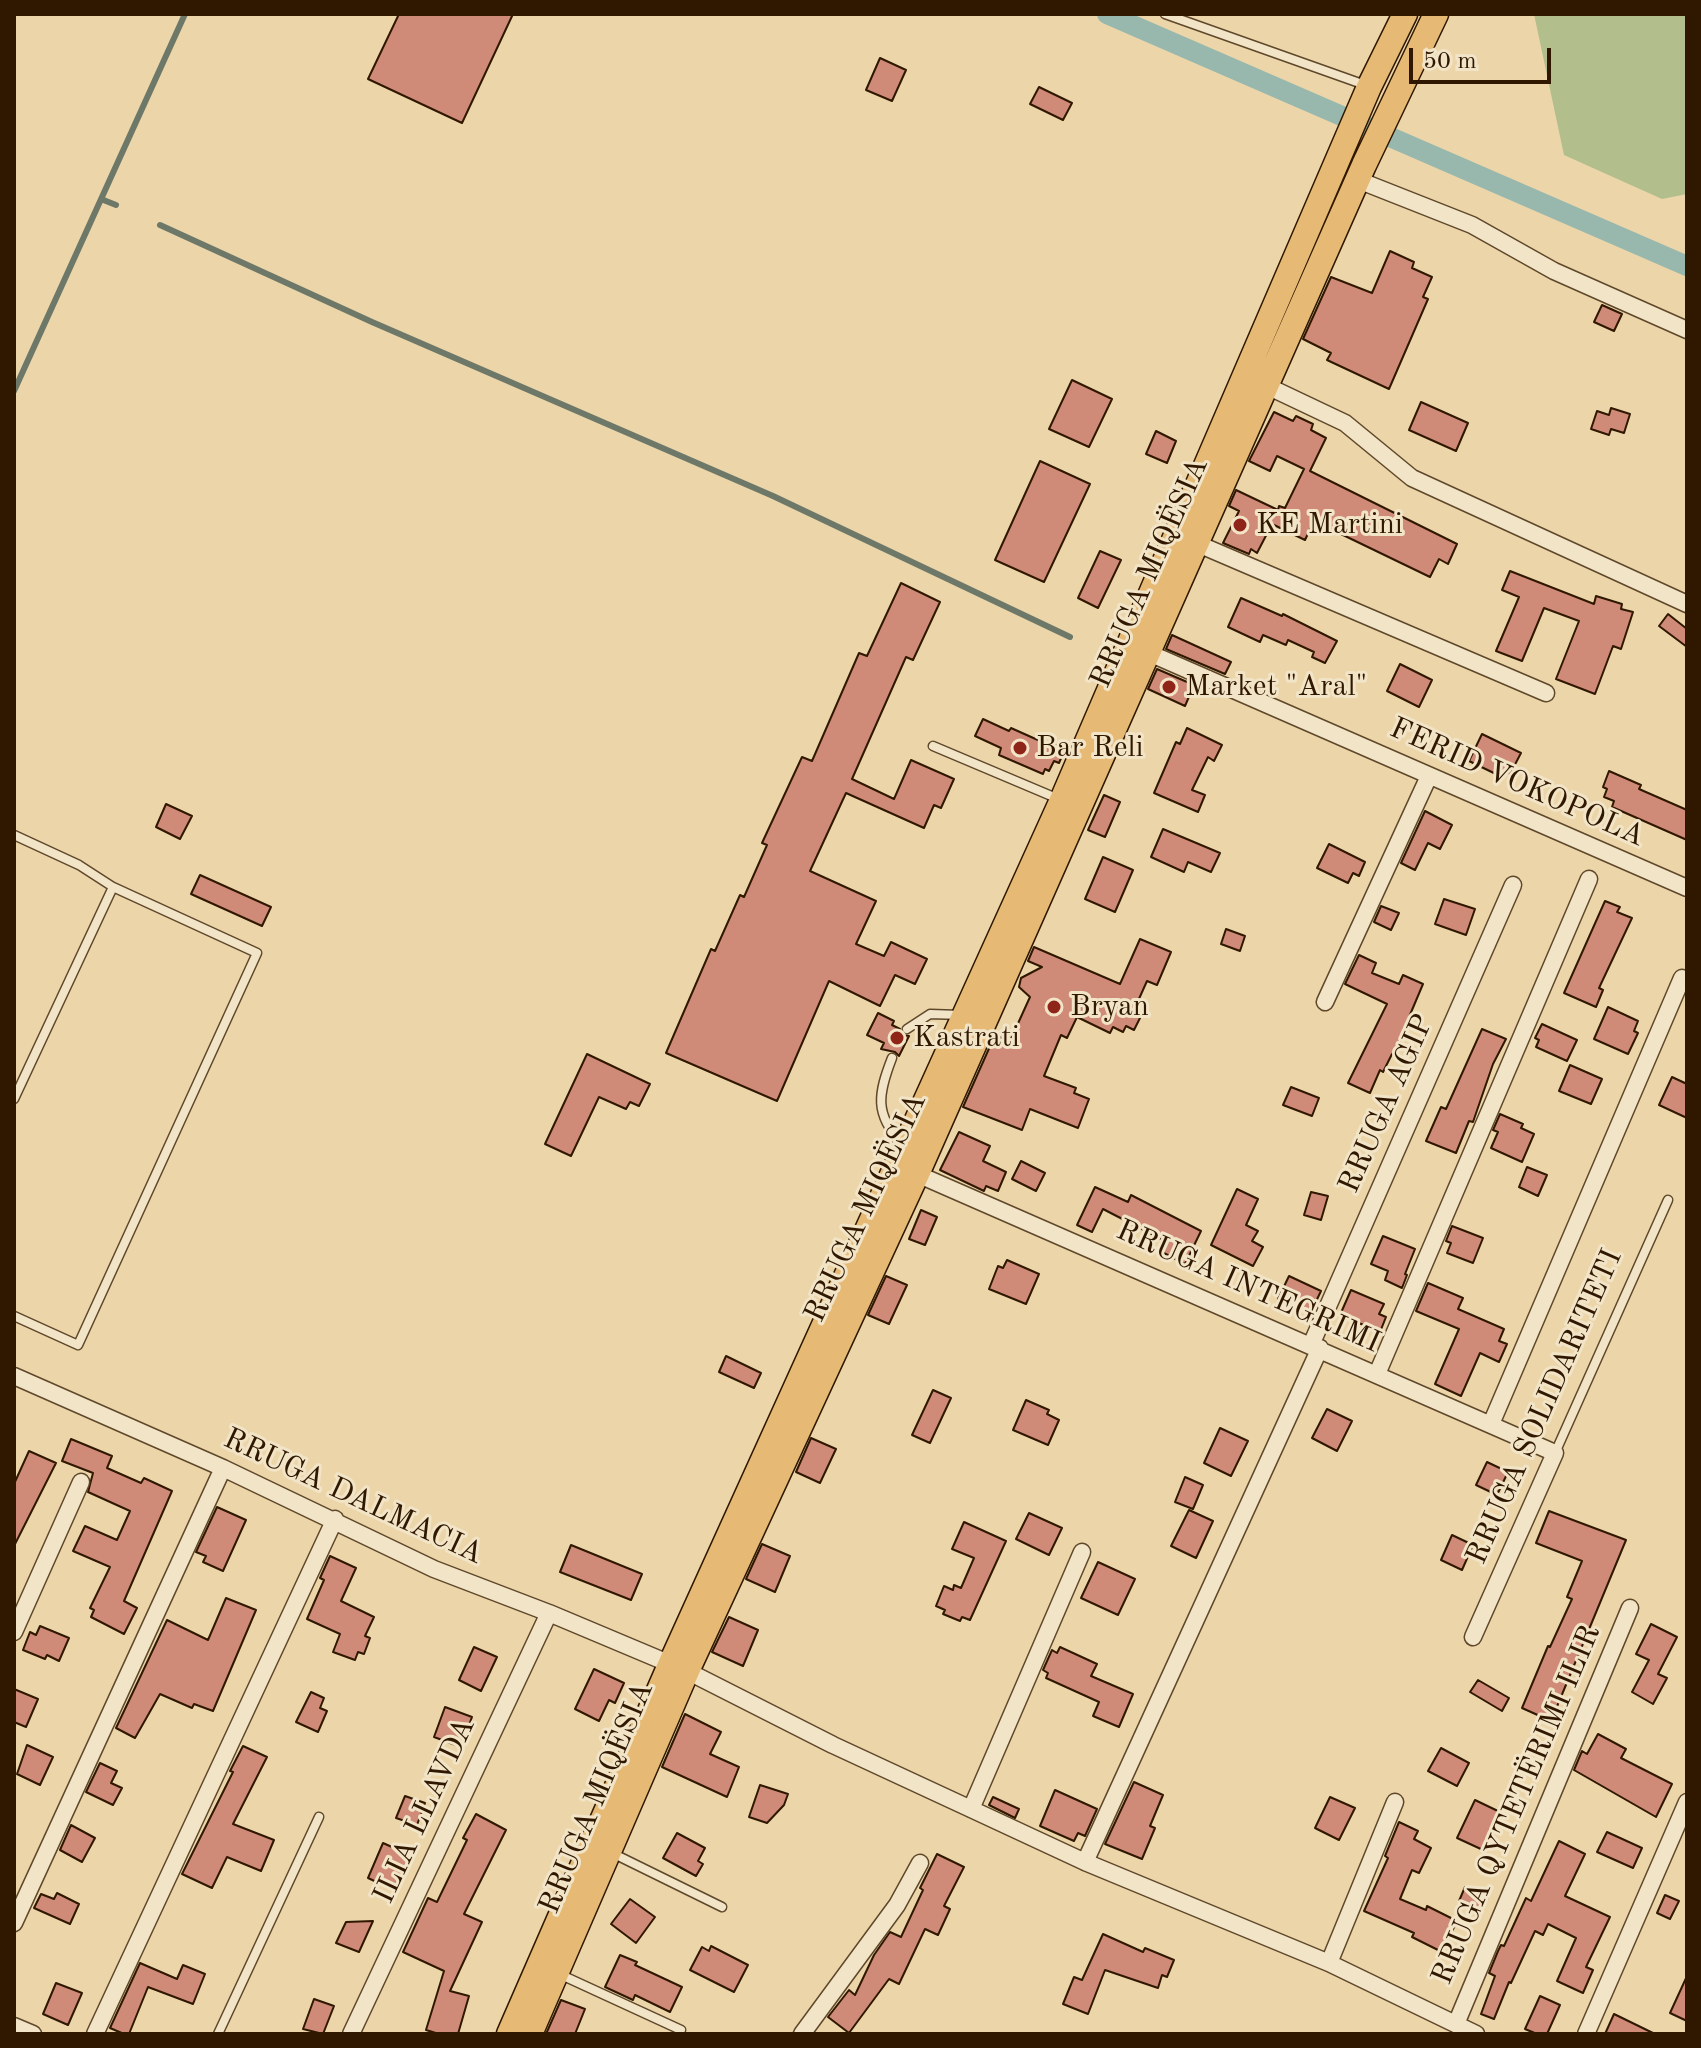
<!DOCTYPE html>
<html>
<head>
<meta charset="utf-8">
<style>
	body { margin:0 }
	#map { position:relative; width:1701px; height:2048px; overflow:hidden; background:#ebd5a9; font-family:"Old Standard TT",serif }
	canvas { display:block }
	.frame { position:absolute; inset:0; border:16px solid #301800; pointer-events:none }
	.scale { position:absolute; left:1409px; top:48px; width:142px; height:36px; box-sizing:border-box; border:4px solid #301800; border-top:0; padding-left:10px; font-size:24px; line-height:28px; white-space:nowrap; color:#301800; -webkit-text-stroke:6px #f2e4c7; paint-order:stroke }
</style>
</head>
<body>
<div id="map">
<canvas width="1701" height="2048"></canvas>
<div class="frame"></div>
<div class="scale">50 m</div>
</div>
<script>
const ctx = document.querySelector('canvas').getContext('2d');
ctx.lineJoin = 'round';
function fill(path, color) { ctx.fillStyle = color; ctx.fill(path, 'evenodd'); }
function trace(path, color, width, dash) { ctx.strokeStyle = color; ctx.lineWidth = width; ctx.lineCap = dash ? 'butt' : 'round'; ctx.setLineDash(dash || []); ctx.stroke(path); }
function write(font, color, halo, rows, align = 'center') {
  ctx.font = font + ' "Old Standard TT",serif'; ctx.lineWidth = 6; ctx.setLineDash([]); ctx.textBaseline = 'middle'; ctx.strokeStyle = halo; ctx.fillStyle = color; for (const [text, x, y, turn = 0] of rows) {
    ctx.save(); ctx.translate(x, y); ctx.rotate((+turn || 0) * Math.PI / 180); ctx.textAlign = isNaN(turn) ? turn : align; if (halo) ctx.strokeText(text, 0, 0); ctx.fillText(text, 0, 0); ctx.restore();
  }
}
fill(new Path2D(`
	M1534,14H1687V194L1662,199L1564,155Z`), '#b2be8c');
trace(new Path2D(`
	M101,199L116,205
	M160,225L372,322L773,496L1070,637
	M14,391L185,14`), '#6e7868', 6);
trace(new Path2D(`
	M1107,14L1687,266`), '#98b8ad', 20);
const building = new Path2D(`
	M399,14H513L462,123L368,79Z
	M880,58L906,70L892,101L866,90Z
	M1039,87L1072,103L1063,120L1030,104Z
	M1390,251L1414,262L1412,268L1432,277L1423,297L1428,299L1389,389L1327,360L1331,353L1303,339L1331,277L1372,293Z
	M1602,305L1622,314L1614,331L1594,322Z
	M1072,380L1112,399L1089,447L1049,429Z
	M1421,402L1468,423L1456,451L1409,430Z
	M1611,408L1630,414L1624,433L1611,429L1609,435L1591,429L1597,411L1609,415Z
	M1274,412L1293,421L1296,416L1313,424L1311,430L1326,438L1310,471L1457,544L1448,564L1439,559L1430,577L1314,521L1305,540L1272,524L1257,553L1251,549L1249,554L1223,543L1239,511L1229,506L1236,490L1278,510L1279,506L1285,508L1304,469L1277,456L1270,471L1249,461Z
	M1156,431L1176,441L1167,463L1146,454Z
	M1040,461L1090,484L1044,582L995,560Z
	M1100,551L1121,560L1098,608L1078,598Z
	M1510,571L1594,604L1596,596L1622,604L1621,609L1633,612L1621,649L1613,646L1595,694L1556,679L1579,621L1544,608L1522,661L1496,651L1519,597L1502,590Z
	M901,583L940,602L913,660L906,657L852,779L894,799L911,760L954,779L941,808L934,805L924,828L846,793L810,871L876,901L856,944L884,956L891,942L927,959L915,984L895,975L880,1006L829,981L777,1101L666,1053L711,949L715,951L740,895L744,897L767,845L762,843L802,757L812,761L859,653L867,656Z
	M1241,598L1282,616L1283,614L1337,641L1325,663L1312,657L1314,652L1288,640L1286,645L1263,635L1260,642L1228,627Z
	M1668,614L1687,629V647L1659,626Z
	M1172,635L1231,662L1225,674L1166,649Z
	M1400,664L1432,680L1419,707L1387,691Z
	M1157,669L1194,685L1185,706L1148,689Z
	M983,719L1009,731L1011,728L1049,745L1050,742L1065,749L1059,763L1054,761L1049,771L1045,769L1043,774L999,755L1001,748L975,736Z
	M1187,728L1222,745L1214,761L1208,757L1192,790L1205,795L1198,812L1154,793L1176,742L1180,744Z
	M1482,734L1521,753L1510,774L1505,771L1502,777L1469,761Z
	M1609,771L1641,785L1639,789L1687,810V840L1612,807L1614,801L1604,797L1607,789L1603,787Z
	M1104,795L1120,802L1105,837L1088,830Z
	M166,804L192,816L180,839L156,827Z
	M1425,811L1452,825L1440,849L1428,843L1415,870L1401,863Z
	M1163,829L1220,853L1211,872L1188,862L1184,872L1151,857Z
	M1329,844L1365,862L1359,876L1353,873L1348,883L1317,868Z
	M1103,857L1133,870L1115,912L1085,899Z
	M200,875L271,907L262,926L191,894Z
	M1444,899L1475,909L1466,935L1435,924Z
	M1605,901L1620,907L1617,912L1632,918L1599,988L1603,990L1596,1007L1564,993Z
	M1381,906L1399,913L1391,930L1374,922Z
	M1226,929L1245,936L1240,951L1221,944Z
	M1140,939L1171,952L1157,985L1147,981L1134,1010L1142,1014L1134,1030L1126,1026L1123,1032L1113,1027L1110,1033L1077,1017L1067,1038L1061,1035L1044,1076L1076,1088L1074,1093L1089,1099L1078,1128L1030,1109L1022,1130L963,1107L995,1035L1010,1041L1030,997L1019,987L1021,978L1042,967L1028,961L1034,947L1120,984Z
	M1359,955L1376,963L1372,973L1399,984L1403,975L1423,984L1404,1029L1407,1030L1395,1055L1392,1054L1383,1072L1380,1070L1370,1093L1348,1083L1387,1004L1345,984Z
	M1608,1007L1638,1021L1634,1031L1638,1033L1628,1054L1594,1039Z
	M878,1013L894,1021L892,1025L900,1029L903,1035L909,1036L899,1056L895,1052L881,1049L884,1043L867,1035Z
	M1542,1024L1577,1040L1567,1061L1536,1047L1539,1040L1535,1038Z
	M1482,1029L1506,1039L1493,1064L1473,1122L1469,1121L1456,1153L1426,1141L1441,1107L1446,1109Z
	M587,1054L650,1084L639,1106L630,1102L626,1109L599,1097L571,1156L545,1144Z
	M1570,1065L1602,1079L1591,1104L1559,1091Z
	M1672,1077L1687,1084V1118L1659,1105Z
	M1291,1087L1319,1098L1312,1116L1283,1105Z
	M1500,1114L1523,1124L1521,1128L1534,1134L1522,1162L1491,1148L1498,1132L1493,1130Z
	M959,1132L990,1146L983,1161L1006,1172L998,1191L986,1186L984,1191L940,1170Z
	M1021,1161L1045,1173L1036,1191L1012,1179Z
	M1527,1167L1547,1175L1538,1196L1519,1187Z
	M1095,1187L1128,1202L1131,1195L1201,1231L1185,1264L1158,1250L1163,1240L1103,1209L1092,1232L1077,1225Z
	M1237,1189L1258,1199L1246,1225L1258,1231L1252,1241L1263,1247L1253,1266L1211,1245Z
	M1311,1192L1328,1196L1321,1220L1304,1215Z
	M921,1210L937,1217L925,1245L909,1239Z
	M1452,1226L1483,1238L1473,1263L1447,1253L1451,1243L1446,1241Z
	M1383,1236L1415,1249L1405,1274L1407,1275L1402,1288L1385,1280L1388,1271L1371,1264Z
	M1007,1260L1039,1274L1026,1304L989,1289L998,1266L1003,1268Z
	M886,1276L907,1285L889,1324L868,1315Z
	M1289,1276L1321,1291L1310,1314L1278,1299Z
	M1428,1283L1463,1298L1458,1309L1504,1329L1499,1341L1507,1344L1499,1362L1480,1353L1461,1396L1435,1384L1459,1329L1416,1311Z
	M1351,1290L1384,1304L1379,1314L1386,1317L1380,1332L1340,1315Z
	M726,1356L761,1373L754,1388L719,1372Z
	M933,1390L951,1398L930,1443L912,1435Z
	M1026,1400L1049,1410L1047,1414L1059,1420L1048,1445L1013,1430Z
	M1327,1409L1352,1421L1337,1451L1312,1438Z
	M1220,1428L1248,1441L1231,1476L1204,1463Z
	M811,1438L836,1449L820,1483L796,1472Z
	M71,1439L112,1456L107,1468L141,1483L144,1478L172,1491L124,1601L137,1608L124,1634L91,1617L94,1610L90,1608L110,1567L73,1551L85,1526L117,1540L130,1511L88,1492L93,1473L62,1461Z
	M29,1451L56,1463L14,1546V1484Z
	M1487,1462L1508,1472L1497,1495L1476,1485Z
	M1185,1477L1203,1485L1193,1509L1175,1502Z
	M217,1507L246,1520L223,1571L203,1562L206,1556L196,1552Z
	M1189,1510L1213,1521L1196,1558L1171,1546Z
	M1549,1511L1626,1540L1551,1721L1522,1708L1548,1646L1550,1647L1572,1599L1567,1597L1582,1561L1536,1543Z
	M1029,1513L1062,1528L1049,1555L1016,1539Z
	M964,1522L1006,1541L970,1620L962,1617L960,1621L943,1614L945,1610L936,1606L944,1586L953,1590L954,1585L961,1588L974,1558L952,1549Z
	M1452,1535L1473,1545L1462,1570L1441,1560Z
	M762,1544L790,1556L775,1592L746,1579Z
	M571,1545L642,1574L631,1600L560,1572Z
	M330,1556L356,1568L341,1601L374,1617L365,1636L370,1638L364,1654L358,1652L355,1660L333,1652L340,1634L307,1619L324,1580L320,1578Z
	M1098,1562L1135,1579L1118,1615L1081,1598Z
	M226,1598L256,1610L213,1711L194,1704L192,1708L160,1694L135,1738L116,1728L167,1620L208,1640Z
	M729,1617L758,1630L743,1666L712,1652Z
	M1651,1624L1677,1637L1658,1674L1667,1678L1653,1704L1632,1692L1649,1660L1636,1654Z
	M40,1626L69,1638L59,1661L47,1655L45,1659L23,1650L30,1632L36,1635Z
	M474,1647L497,1657L481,1691L459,1680Z
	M1060,1647L1097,1664L1091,1676L1133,1694L1119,1727L1093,1716L1099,1702L1046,1678L1048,1673L1043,1670L1052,1650L1057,1653Z
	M594,1669L624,1683L615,1703L609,1700L599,1721L575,1709Z
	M1478,1680L1509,1698L1502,1711L1470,1692Z
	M14,1689L38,1699L26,1727L14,1722Z
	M311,1692L324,1698L320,1708L327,1711L318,1732L296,1722Z
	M445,1707L472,1717L461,1747L434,1737Z
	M685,1714L721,1732L710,1754L739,1767L727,1797L662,1767Z
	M1598,1734L1626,1749L1621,1758L1672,1784L1656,1817L1574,1770L1582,1751L1587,1754Z
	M27,1745L53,1757L40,1785L17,1774Z
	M243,1746L267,1757L233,1824L274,1840L261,1871L227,1857L212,1888L182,1874L233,1772L230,1771Z
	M1441,1748L1469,1763L1457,1786L1428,1771Z
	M100,1763L117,1771L111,1783L122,1788L113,1805L86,1792Z
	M1134,1782L1163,1795L1150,1826L1155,1828L1142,1859L1105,1844Z
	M760,1785L788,1794L784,1805L767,1823L749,1817Z
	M1055,1790L1097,1809L1085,1836L1078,1833L1074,1841L1040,1826Z
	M405,1796L425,1803L417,1825L396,1818Z
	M993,1797L1019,1809L1015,1818L989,1805Z
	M1330,1797L1355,1808L1339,1840L1315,1828Z
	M1475,1800L1502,1813L1483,1850L1457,1838Z
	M476,1814L506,1830L464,1914L482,1922L450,1991L469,1996L458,2034H439L426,2030L444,1971L403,1952L428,1898L437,1902L467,1840L463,1838Z
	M1399,1822L1418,1831L1414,1839L1431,1848L1419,1873L1412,1870L1400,1899L1426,1910L1427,1906L1457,1921L1442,1952L1412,1937L1414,1933L1364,1911L1388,1858L1385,1856Z
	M71,1825L95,1838L82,1862L60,1850Z
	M1607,1832L1642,1848L1633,1868L1597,1852Z
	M677,1833L705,1848L698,1861L703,1864L696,1876L663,1858Z
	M1559,1841L1585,1854L1565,1896L1610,1917L1586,1967L1593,1970L1583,1993L1557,1981L1576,1938L1548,1924L1543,1935L1535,1931L1511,1983L1509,1982L1494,2019L1481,2014L1495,1976L1489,1973L1498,1951L1501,1945L1504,1946L1526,1898L1531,1901Z
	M383,1843L412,1856L396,1891L368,1878Z
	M937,1854L964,1867L944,1906L950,1909L938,1935L925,1929L899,1984L889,1979L849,2033L828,2017L849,1990L855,1995L874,1955L890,1932L901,1937L923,1890L920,1888Z
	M1465,1887L1488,1897L1482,1911L1459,1901Z
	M57,1893L79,1904L70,1924L34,1908L41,1894L54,1899Z
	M1665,1895L1679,1901L1670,1919L1657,1913Z
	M630,1899L655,1917L636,1943L611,1924Z
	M373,1921L359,1952L336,1943L346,1922Z
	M1103,1934L1143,1952L1145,1948L1174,1960L1167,1977L1162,1975L1158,1988L1105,1970L1088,2014L1063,2004L1074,1977L1082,1980Z
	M711,1946L748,1965L734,1992L690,1970L702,1947L709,1951Z
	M620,1955L637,1962L635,1965L682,1987L670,2012L635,1995L633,2000L605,1987Z
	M140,1963L177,1979L183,1965L205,1974L193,2004L148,1987L129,2034H124L110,2028Z
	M1687,1976V2021L1670,2013Z
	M56,1983L82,1993L68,2025L43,2014Z
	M1540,1996L1560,2005L1547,2034H1537L1525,2029Z
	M314,1999L334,2006L323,2034L303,2029Z
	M561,2000L585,2009L575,2034H546Z
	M1614,2014L1655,2034H1605Z`);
fill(building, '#d08a78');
trace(building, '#301800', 2);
const service = new Path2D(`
	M1165,14L1368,86
	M933,746L1061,800
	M14,835L79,865L113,887
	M907,1029L930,1014L961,1015
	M892,1058C878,1094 874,1114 902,1144
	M14,1099L113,887L257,953L78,1345L14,1316
	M1555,1453L1668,1200
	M610,1852L722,1907
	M557,1973L681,2030
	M218,2034L319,1817`);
const minor = new Path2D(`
	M1358,180L1472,225L1554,271L1687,330
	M1267,386L1345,423L1412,478L1687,604
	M1198,544L1546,693
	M1149,653L1687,888
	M1325,1002L1429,776
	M917,1174L1555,1453L1473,1637
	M1311,1345L1513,885
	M1377,1374L1589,879
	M14,1376L223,1468L434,1569L549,1613L687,1671L833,1745L971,1809L1085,1862L1329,1963L1476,2034
	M1491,1424L1682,978
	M14,1632L81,1482
	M971,1809L1082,1552
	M1085,1862L1320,1348
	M14,1923L223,1468
	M1329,1963L1395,1802
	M1456,2024L1630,1608
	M14,2026L33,2034
	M95,2034L335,1519
	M351,2034L549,1613
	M802,2034L897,1905L920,1863
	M1586,2034L1687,1802`);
const primary = new Path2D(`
	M509,2034L670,1665L1062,800L1369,87L1405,14
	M530,2034L687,1671L917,1174L1364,165L1436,14`);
trace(service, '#5f472a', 11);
trace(minor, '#5f472a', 19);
trace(primary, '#301800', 27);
trace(service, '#f2e4c7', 8);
trace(minor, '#f2e4c7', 16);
trace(primary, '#e6ba74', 24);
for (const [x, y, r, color] of [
	[1240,525,8,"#8f2418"],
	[1169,687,8,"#8f2418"],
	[1020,748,8,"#8f2418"],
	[1054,1007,8,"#8f2418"],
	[897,1038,8,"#8f2418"]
]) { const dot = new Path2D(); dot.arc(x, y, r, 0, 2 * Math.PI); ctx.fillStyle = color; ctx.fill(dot); trace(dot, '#f2e4c7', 3); }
write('30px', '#301800', '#f2e4c7', [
	["KE Martini",1256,525],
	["Market \"Aral\"",1185,687],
	["Bar Reli",1036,748],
	["Bryan",1070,1007],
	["Kastrati",913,1038]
], 'left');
write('30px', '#301800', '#f2e4c7', [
	["RRUGA MIQËSIA",1150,573,-66],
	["FERID VOKOPOLA",1517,783,24],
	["RRUGA AGIP",1387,1104,-66],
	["RRUGA MIQËSIA",866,1208,-65],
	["RRUGA INTEGRIMI",1248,1287,24],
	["RRUGA SOLIDARITETI",1545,1407,-66],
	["RRUGA DALMACIA",353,1497,25],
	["RRUGA MIQËSIA",597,1798,-67],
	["RRUGA QYTETËRIMI ILIR",1517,1805,-67],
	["ILIA LLAVDA",425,1811,-65]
]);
</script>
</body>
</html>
